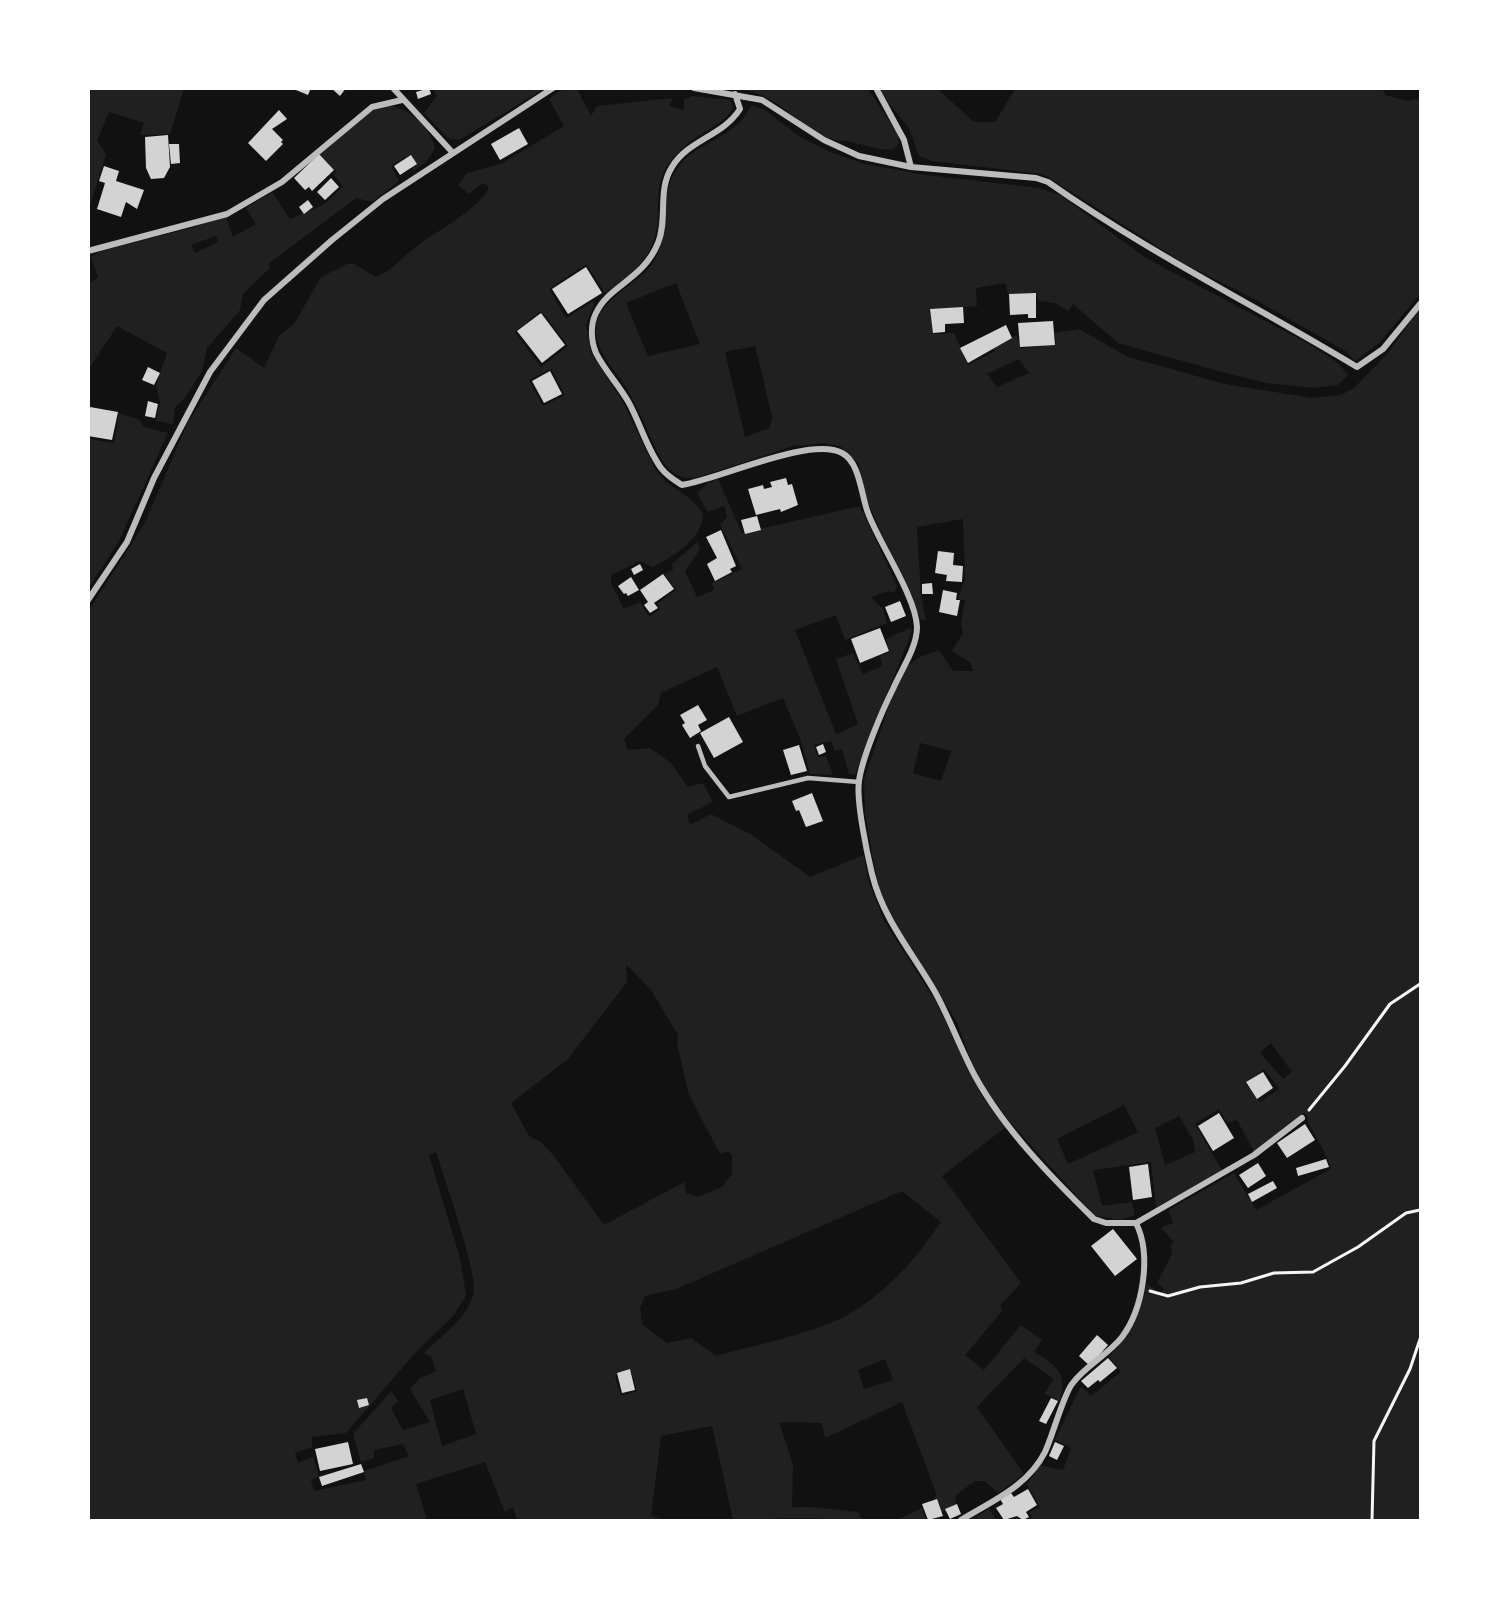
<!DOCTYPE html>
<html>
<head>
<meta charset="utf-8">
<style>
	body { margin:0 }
	#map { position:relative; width:1509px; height:1609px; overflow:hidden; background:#111; font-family:Ubuntu,sans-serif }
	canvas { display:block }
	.frame { position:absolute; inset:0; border:90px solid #fff; pointer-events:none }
</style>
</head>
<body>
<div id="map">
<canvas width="1509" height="1609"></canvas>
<div class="frame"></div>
</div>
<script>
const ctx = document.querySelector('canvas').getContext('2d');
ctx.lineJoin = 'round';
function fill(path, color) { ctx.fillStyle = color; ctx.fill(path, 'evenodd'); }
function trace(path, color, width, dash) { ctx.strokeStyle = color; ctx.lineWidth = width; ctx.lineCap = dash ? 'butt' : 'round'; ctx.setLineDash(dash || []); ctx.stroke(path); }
fill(new Path2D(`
	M1383,88L1385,95L1407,101L1420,99V294L1379,343L1355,361L1347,352L1254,299L1185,264L1043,174L931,161L919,156L909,128L886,100L881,89H938L974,122H995L1015,89Z
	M88,89H184L170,134L140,135L144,123L109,112L97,141L106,154L89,209Z
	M433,89H544L459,140L448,138L424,113L437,96Z
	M563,89H577L591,116L597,106L673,98L669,106L684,110V100L692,96L730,100L733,108C725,123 707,129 694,139C683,146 672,158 665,169C658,182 658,200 658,214C658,254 635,272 605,293L586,264L549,289L566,318L593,301L594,305L586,325L591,353L622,400L655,469L665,481L693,501L703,513C704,538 673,557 653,567L640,561L611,575V583L624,609L640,602L649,617L660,609L657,604L676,590L664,574L673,570L672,564L697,542L700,549L685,571L697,597L714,590L712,583L742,569L720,525L727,517L724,506L708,512L697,494L707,483L718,479L742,533L860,506L897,586L894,593L888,591L871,597L883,609L887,623L845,640L836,615L795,630L836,734L858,724L836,659L853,653L863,674L882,666L880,656L890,652L886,639L910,628L912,631L855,775L849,774L842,749L835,751L831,741L814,745L818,757L826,756L833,775L810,774L801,741L783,698L737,716L717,667L661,693L658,705L624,739L628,750L650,748L671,763L688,787L703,783L713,802L687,815L690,825L711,814L752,835L810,877L864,855L869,883L884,921L936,1002L983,1098L1006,1127L942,1176L1021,1283L1000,1306L1002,1311L965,1355L984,1370L1021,1325L1042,1340L1034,1352C1057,1366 1067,1372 1060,1401L1044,1394L1054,1379L1024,1358L977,1407L1024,1474L998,1493L985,1481H975L955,1496L956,1506L940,1513L935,1500L936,1493L902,1402L825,1438L822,1423L779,1422L793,1465L792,1507H814L858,1512L862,1520L799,1518L733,1520L712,1426L661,1436L651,1515L662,1520H517L513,1507L505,1512L485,1462L416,1484L427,1520H89V610L145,523L187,424L236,348L264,368L279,336L294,324L321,277L347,264H354L376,277C392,271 402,257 416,247C441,228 470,215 489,189L486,184H481L469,194L458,185L467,173L501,164L564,126L549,99ZM541,311L568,346L541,367L515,332ZM551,369L565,395L543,406L529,380ZM626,964L651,990L678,1035L677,1044L689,1095L718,1150L721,1154L728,1151L732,1155V1174L722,1187L698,1197L686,1193L684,1182L604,1225L554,1156L541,1142L529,1136L511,1103L567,1060L627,982ZM436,1152C444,1178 477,1271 474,1292C469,1317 441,1336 424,1353L431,1357L436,1371L420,1378L410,1389L430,1422L403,1430L391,1408L398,1401L391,1391L353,1434L361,1462L374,1458V1450L403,1444L409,1456L364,1471L366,1480L314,1491L311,1480L319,1476L313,1457L298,1463L295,1453L312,1447V1437L346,1433L416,1352L454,1315L466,1295L460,1258L429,1155ZM902,1191L941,1222C919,1255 892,1286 859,1308C825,1332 757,1344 716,1356L691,1338L667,1343L642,1324L640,1308L645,1296L676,1289ZM885,1359L893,1380L864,1389L858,1370ZM631,1371L637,1391L621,1396L615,1376ZM463,1389L476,1434L442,1446L430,1400Z
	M738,89H868L898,134L899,144L893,150C877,150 866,145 851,142C842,140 832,141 823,136C792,120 775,93 738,89Z
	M387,105C409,108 430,126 435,148L427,161L414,171L405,157L391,166L399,181L372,202L356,198L269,263L270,268L243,294L240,310L207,348L202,371L184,399L175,407L173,424L156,421L160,402L156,385L167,353L117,326L89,369V284L98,277L91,257L101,251L191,228L226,216L233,237L256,224L246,208L272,192L290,219L325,204L343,186L334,175L336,171L319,155L368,113ZM216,236L218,242L195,253L191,245Z
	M752,105L765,110L800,137L830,152L865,164L919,174L1039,188L1060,195L1146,258L1309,344L1338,363L1348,375L1338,385L1313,388L1267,383L1222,372L1118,343L1073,304L1069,311L1055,303L1038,301L1036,294H1008L1005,283L976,288L977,306L929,310L934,334L954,333L968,365L995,351L993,347L1017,335L1021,348L1056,344L1055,333L1079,329L1128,357L1225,384L1312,398L1341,395L1354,388L1389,352L1420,307V1520H1028L1032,1518L1029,1512L1040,1507L1027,1485L1040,1465L1063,1470L1071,1448L1055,1440L1081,1386L1091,1396L1121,1372L1109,1357C1130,1334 1141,1313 1147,1283L1160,1294L1164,1289L1157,1283L1172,1254L1170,1246L1174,1242L1161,1228L1173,1223L1168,1210L1234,1173L1256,1210L1331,1169C1326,1152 1315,1136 1307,1120L1309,1118L1304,1113L1254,1152L1237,1120L1227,1123L1219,1109L1195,1124L1223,1172L1156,1207L1151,1162L1093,1170L1102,1206L1132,1202L1135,1215L1121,1220L1095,1216L1010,1122L989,1094L972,1063L957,1022L896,927L878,888L865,812L864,780L891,700L905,667L920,657L939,650L953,671H973L971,663L952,651L963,633L961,623L965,600L958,599L965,578L963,519L917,527L921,595L926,621L920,619L909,588L880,531L865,495L859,464L840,446L823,443L793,446L699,477C669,483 661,459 650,436C642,419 635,402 626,387C614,368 598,355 596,332C594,299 641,285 655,260C671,231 658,196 677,169C692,146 720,141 739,123C744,119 748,110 752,105ZM676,283L700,344L648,356L626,303ZM755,346L772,416L770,428L745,437L725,352ZM1019,359L1029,373L997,387L987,374ZM920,743L951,751L941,781L913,773ZM1271,1043L1292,1072L1283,1079L1260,1053ZM1264,1069L1279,1089L1260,1102L1245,1083ZM1124,1105L1138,1132L1068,1164L1057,1139ZM1179,1116L1193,1140L1195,1152L1165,1165L1155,1128Z
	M119,413L140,420L143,427L168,433L119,541L89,587V439L114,443Z
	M922,1508L926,1520H897Z
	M989,1509L996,1520H971Z`), '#202020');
fill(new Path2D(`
	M291,88H311L308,95Z
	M331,88H346L340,96Z
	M429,88L431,94L418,99L416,92Z
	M279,110L287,119L272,129L283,140L281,142L283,144L266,161L248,143Z
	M519,128L528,144L500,160L491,144Z
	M168,135L170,167L164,178L151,179L146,168L145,137Z
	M169,144H179L180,163L171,164Z
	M319,154L334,170L312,191L309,187L305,190L294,178Z
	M411,155L417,164L400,175L394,166Z
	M104,166L119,171L116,181L144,190L137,209L126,202L121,217L97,209L105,183L99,181Z
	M331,178L339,187L325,200L317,192Z
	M308,200L313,207L304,214L299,207Z
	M586,267L602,293L568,314L552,289Z
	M1036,293V318H1028V314L1010,315L1009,294Z
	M963,307L964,323L945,324V332L933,333L930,309Z
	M541,313L565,345L542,363L517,331Z
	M1053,321L1055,345L1020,347L1018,323Z
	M1006,325L1012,338L968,363L960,348Z
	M148,367L160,373L154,385L142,380Z
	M550,371L562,394L544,403L532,381Z
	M148,401L158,404L155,418L145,416Z
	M90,407L118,412L112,440L88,436Z
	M786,478L788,485L792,484L798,505L781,512L780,509L756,515L748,489L763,485L764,489L772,487L770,482Z
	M757,516L761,530L745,534L741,520Z
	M721,530L736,566L730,569L732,572L715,581L707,564L717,558L706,537Z
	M938,551L954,553L953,565L963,566L962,582L946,581L947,575L935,573Z
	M640,564L643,570L634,575L631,569Z
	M663,574L674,589L654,603L658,608L650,613L644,605L648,602L640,590Z
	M631,577L639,590L628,596L626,593L624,594L618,586Z
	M932,583L933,594H922V584Z
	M943,590L957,593L956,600H960L957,616L939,612Z
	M900,601L906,616L891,622L885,607Z
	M880,628L889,651L860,663L851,639Z
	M698,705L707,720L698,725L701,731L690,738L682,725L685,723L680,715Z
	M729,717L743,742L714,758L700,733Z
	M823,744L826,752L819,755L816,747Z
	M799,745L807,771L791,775L783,750Z
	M812,793L823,821L806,827L799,810L796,811L792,801Z
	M1263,1072L1273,1088L1257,1099L1246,1082Z
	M1219,1113L1234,1138L1213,1151L1198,1126Z
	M1305,1124L1315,1140L1287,1158L1277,1143Z
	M1326,1159L1329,1167L1298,1176L1296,1168Z
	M1258,1163L1266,1176L1248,1188L1239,1175Z
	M1148,1164L1152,1197L1133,1200L1129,1167Z
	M1273,1181L1277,1188L1252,1202L1248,1194Z
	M1113,1229L1137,1259L1115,1276L1091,1246Z
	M1097,1335L1108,1345L1090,1366L1079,1356Z
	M1108,1358L1117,1368L1100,1382L1098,1380L1088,1388L1081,1381Z
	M630,1369L635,1390L622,1393L617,1373Z
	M367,1398L369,1405L359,1408L357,1400Z
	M1051,1398L1058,1401L1046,1424L1039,1421Z
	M348,1442L353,1464L320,1471L315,1449Z
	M1055,1442L1064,1446L1057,1460L1049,1456Z
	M361,1464L364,1472L322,1486L319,1477Z
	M1028,1489L1037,1505L1026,1512L1029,1517L1023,1520L1017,1516L1004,1520L996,1508L1003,1504L1000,1499L1011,1493L1014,1497Z
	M937,1499L943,1516L928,1520L922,1504Z
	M957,1504L961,1514L950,1519L945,1509Z`), '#d3d3d3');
trace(new Path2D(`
	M1309,1110L1345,1066L1390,1004L1420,984
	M1150,1291L1168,1296L1200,1287L1241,1283L1274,1273L1313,1272L1358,1247L1406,1213L1420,1210
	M1372,1520L1374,1441L1410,1369L1420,1339`), '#f5f5f5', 3);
trace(new Path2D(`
	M698,746L705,766L729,797L808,778L859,782`), '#bcbcbc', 4.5);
trace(new Path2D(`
	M393,88L453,153
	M694,88L762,100L824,140L859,156L911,167L1036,178L1048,182C1146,251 1254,305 1357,367L1383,349L1420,304
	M876,88L904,140L911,167
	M735,94L740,109C723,136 688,140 672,167C657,190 668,219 658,243C643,280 609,285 596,313C590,325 591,341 596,353C605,371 619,385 629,403C640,423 647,449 661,468C667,476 674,480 682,485C720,479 810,436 842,453C860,462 861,495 868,513C879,543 916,597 917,627C917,648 901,670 893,689C882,711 862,758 859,781C856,801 867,853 872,874C883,919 912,952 935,992C950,1019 960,1048 975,1076C1004,1129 1051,1177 1094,1219L1106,1223H1136C1152,1255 1143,1309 1122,1337C1108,1355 1085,1366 1072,1384C1063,1396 1053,1435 1045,1452C1028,1486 992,1501 961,1520
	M88,251L227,214L282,182L372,107L402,100
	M88,600L127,542L154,478L210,372L264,300L332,240L383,199L553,88
	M1136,1223L1254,1155L1302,1118`), '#bcbcbc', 6);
</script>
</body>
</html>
